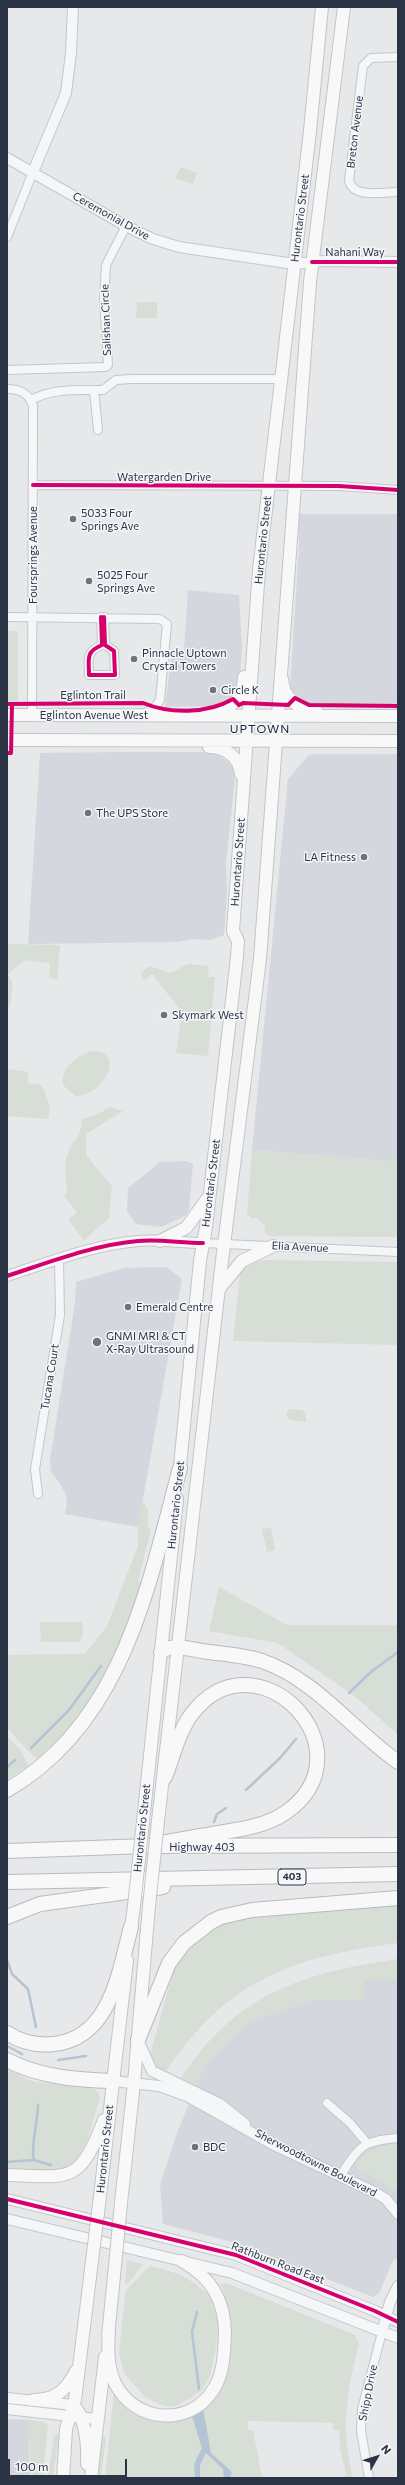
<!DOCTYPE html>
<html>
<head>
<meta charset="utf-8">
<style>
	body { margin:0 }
	#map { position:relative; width:405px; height:2485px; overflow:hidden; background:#e6e8ea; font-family:Commissioner,sans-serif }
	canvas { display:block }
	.frame { position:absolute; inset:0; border:8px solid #2b3445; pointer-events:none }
	.north { position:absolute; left:357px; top:2437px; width:40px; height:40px; -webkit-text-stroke:3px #f4f6f9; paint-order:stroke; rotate:51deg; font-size:11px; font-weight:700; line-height:16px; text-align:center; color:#2b3445 }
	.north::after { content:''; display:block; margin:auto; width:14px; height:18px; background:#2b3445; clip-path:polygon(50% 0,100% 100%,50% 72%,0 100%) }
	.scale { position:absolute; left:8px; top:2459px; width:119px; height:18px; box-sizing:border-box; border:2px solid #2b3445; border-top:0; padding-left:5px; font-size:12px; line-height:14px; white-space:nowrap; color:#2b3445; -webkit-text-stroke:3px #f4f6f9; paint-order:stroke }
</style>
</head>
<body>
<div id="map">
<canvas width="405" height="2485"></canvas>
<div class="frame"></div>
<div class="north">N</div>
<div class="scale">100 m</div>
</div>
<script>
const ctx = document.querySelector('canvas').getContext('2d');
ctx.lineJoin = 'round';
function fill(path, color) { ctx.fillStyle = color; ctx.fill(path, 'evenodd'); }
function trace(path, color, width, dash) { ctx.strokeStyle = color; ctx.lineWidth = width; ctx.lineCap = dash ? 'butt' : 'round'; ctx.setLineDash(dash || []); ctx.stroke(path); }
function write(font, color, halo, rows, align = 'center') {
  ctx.font = font + ' Commissioner,sans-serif'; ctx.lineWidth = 3; ctx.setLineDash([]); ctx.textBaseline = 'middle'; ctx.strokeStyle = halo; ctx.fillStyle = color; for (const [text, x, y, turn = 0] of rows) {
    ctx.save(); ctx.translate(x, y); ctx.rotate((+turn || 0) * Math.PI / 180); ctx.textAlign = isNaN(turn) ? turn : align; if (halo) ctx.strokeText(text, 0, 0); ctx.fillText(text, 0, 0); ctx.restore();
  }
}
fill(new Path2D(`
	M298,514H398V705L312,704L301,699L290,687L299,545Z
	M188,590L239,595L242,646L240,681L232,696L216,706L165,707L172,651H184Z
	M122,752H211L223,758L234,768L235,778L226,862L227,893L224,935L211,940L194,939L176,942L28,944L40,753Z
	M315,754H398V1162L252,1150L288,779L309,755Z
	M186,1161L193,1164L189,1210L185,1216L161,1227L136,1224L127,1212L128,1188L160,1162Z
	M167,1267L182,1279L138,1527L65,1514L67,1502L65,1492L51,1471L50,1460L75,1303L76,1282L124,1268Z
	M364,1980H398V2259H394L379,2293L373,2297L232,2242L163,2224L160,2185L177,2133L204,2066L248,2022L314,2000H363Z
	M7,2419L32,2420L29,2421V2478H7Z`), '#d4d7dd');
fill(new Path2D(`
	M181,167L197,173L193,184L175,178Z
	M137,302H157V318H136Z
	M7,631H18V701H7Z
	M7,944L60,945L57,979L49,978L50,963L25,960L8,974L13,984L10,1006L7,1009Z
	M188,964L209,966L208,977H215L208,1056L176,1053L182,1012L152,974L144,980L141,973L149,966L170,973Z
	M92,1051C128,1051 103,1097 75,1096L63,1085C61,1067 77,1056 92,1051Z
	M7,1069L28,1072V1083L42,1085L50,1106L48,1119L7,1116Z
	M110,1107L123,1111L86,1134V1155L112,1186L109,1218L84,1240L68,1220L77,1212L64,1196L67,1193C67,1181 63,1168 67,1156C70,1144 75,1143 79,1134C81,1130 81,1123 82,1119L98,1114Z
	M252,1150L398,1162V1237L268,1236L265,1232V1226L257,1218H251L247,1214Z
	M263,1260L398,1262V1345L233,1341L240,1274L250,1264Z
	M289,1409L302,1410L305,1413L306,1422L289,1420L286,1414Z
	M142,1501L148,1509V1527L151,1530L138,1581L143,1583C116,1653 97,1708 38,1758L33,1756L7,1728V1655L85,1654L107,1626L138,1546V1527Z
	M271,1528L275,1550L267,1552L262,1529Z
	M219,1587L287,1625H398V1735L357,1698L278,1643L209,1631Z
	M40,1622H82L83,1634L80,1642H41Z
	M7,1736L21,1751L28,1766L7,1779Z
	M398,1905V1943C292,1957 226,1980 165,2073L156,2069L150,2055L172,1976L170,1974L179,1959L199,1938L227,1922L264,1915Z
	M398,1959V1980H364V2000H314L248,2022L204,2066L196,2085L181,2078C237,1993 302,1973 398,1959Z
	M7,2069L31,2081L81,2088L83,2085C91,2087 97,2089 100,2097L87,2141L80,2154L82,2158C60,2177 34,2170 7,2170Z
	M398,2145V2192L358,2169L355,2163C369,2149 379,2146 398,2145Z
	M127,2260L143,2264L128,2284L125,2283Z
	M150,2266C173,2271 188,2276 205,2292L210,2290L220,2315L216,2347L210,2376L203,2389L190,2398L176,2406H164L146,2398L124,2373L119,2352L126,2290Z
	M226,2283L355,2335L359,2343C347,2394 340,2425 353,2478H341L346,2475L340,2448L339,2430H333V2423L248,2421V2430H253L262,2478H105L114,2391L151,2418L207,2406C219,2365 241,2325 220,2284Z
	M29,2420L44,2422L48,2425L43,2478H30Z
	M59,2434L53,2478H48L54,2436Z
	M100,2437H106L101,2478H96Z`), '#d6ded6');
fill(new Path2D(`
	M203,2408L211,2453L232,2472L230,2478H224L223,2469L206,2453L200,2465V2478H195L194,2464L202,2448L192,2416Z`), '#b4c4d5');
trace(new Path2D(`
	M349,1693L372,1671L398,1652
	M31,1748L69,1710L101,1666
	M7,1767L15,1760
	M246,1790L280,1758L296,1739
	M214,1822L217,1814L226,1808
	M7,1960L12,1974L28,1989L36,2027
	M7,2046L22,2054
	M58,2060L86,2056
	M34,2160C30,2148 38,2122 38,2105
	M7,2162L34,2160L51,2165
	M197,2312L192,2332L199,2389`), '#b4c4d5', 2.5);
const minor = new Path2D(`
	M398,57L371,58L363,66L349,180C352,199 384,192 398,192
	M7,237L33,172
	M7,370L106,367L108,365L104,298L106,265L126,226
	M7,389C20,389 29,393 33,406L32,715
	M94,390H103L116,380L131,379H281
	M31,400C52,389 71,390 94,390L98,430
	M33,485L339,486L398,490
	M7,617L160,619L167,624L160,700L154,708L143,714
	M101,617L102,645C85,652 89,659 89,675H115L114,651L105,645L104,617
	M203,1243L398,1252
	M38,1494L35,1469L60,1315L59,1259
	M327,2103L350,2123L367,2143
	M341,2175C360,2145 363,2141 398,2138
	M369,2478L361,2431L362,2409L382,2332`);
const tertiary = new Path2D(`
	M7,158L126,226L153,239L179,247L294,264L324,261L398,262
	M33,172L66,93L71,53L73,7
	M7,1276C50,1262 93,1245 138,1241C159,1239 181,1243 203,1243
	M138,2040L152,2071L220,2104L245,2124
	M113,2081L159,2086L187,2096L272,2144L374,2192L386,2199L398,2214
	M7,2199L236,2255L375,2311L398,2322
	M7,2219L232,2273L398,2338
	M382,2332L390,2302L398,2286
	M7,2398L73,2405
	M7,2409L97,2419`);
const primary = new Path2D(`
	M282,679C283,697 298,710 316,710
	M216,712C235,707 243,696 244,677
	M7,715L398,716
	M7,740L398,741
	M209,747C226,747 239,757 241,774
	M160,1241L186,1228L207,1199
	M219,1289L242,1261L273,1246
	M179,1476L200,1261L206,1227L237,957L238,941L233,931L259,570L310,131L322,7
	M158,1821L222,1261L260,959L310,282L344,7
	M143,1822L177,1499
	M130,1935L134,1906
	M7,2175C70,2177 79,2185 104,2120
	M121,2203L134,2083L149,1906
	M99,2205L127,1960
	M109,2329C108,2347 107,2366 115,2383C134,2422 189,2428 213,2390C224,2374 224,2353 225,2334C225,2300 211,2277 182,2261
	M108,2336L115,2266
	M33,2400C55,2400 66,2391 76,2371
	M73,2405C86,2417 88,2447 87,2464
	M63,2478L66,2429L75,2400L92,2261
	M91,2478L105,2357`);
const motorway = new Path2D(`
	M161,1652C171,1643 190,1649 202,1651C222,1654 243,1655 262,1661C317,1680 352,1730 398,1762
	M7,1790C123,1723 148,1587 180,1468
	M147,1846C167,1842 187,1838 207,1835C233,1830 263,1828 285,1813C375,1751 255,1628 191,1715C178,1733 173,1757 165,1777
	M7,1851L147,1846L398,1845
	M7,1882L398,1874
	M7,1917L40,1904L163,1887
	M7,2033C21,2042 37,2046 54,2044C111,2038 119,1971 131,1927
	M138,2040L169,1963L184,1943L211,1922L221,1917L252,1910L398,1898
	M7,2060C39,2077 77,2080 113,2081`);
trace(minor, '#c4c6c8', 10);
trace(tertiary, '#c4c6c8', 12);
trace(primary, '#c2c5c8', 14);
trace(motorway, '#b8bbbf', 16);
trace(minor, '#f5f6f7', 8);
trace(tertiary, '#f5f6f7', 10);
trace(primary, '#f8f8f8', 12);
trace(motorway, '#f8f8f8', 14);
const primaryBridge = new Path2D(`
	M134,1906L143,1822
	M149,1906L158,1821
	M92,2261L99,2205
	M115,2266L121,2203`);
trace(primaryBridge, '#c2c5c8', 14, []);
trace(primaryBridge, '#f8f8f8', 12);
trace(new Path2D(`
	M312,262H398
	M33,485L339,486L398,490
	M101,617L102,645C85,652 89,659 89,675H115L114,651L105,645L104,617
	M7,704L143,703C170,714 207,714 233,699L239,705L243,703L288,705L295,698L309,705L398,706
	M7,753H11L12,704
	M7,1276C50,1262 93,1245 138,1241C159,1239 181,1243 203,1243
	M7,2199L236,2255L375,2311L398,2322`), '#d6006c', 4);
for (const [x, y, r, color] of [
	[73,519,4,"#6c737f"],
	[89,581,4,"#6c737f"],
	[134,659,4,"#6c737f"],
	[213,690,4,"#6c737f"],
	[88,813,4,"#6c737f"],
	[364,857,4,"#6c737f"],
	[164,1015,4,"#6c737f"],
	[128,1307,4,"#6c737f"],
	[97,1342,5,"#6c737f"],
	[195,2147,4,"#6c737f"]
]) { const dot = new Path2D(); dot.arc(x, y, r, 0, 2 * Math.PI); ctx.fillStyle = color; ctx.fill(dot); trace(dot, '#f4f6f9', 1.5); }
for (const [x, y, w] of [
	[292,1877,28]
]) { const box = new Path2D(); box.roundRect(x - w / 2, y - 8, w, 16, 3); ctx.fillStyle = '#f4f6f9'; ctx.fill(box); trace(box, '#2b3445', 1); }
write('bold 10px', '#2b3445', null, [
	["403",292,1877]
]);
write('11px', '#2b3445', '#f4f6f9', [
	["Breton Avenue",355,132,-83],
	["Ceremonial Drive",111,216,29],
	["Hurontario Street",300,218,-83],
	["Nahani Way",355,252],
	["Salishan Circle",106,320,-92],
	["Watergarden Drive",164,477],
	["Hurontario Street",263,540,-84],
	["Foursprings Avenue",33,555,-90],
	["Eglinton Trail",93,695],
	["Eglinton Avenue West",94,715],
	["Hurontario Street",238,862,-86],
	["Hurontario Street",211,1183,-83],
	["Elia Avenue",300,1247,3],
	["Tucana Court",50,1377,-81],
	["Hurontario Street",176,1505,-84],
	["Hurontario Street",142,1828,-84],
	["Highway 403",202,1847],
	["Hurontario Street",105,2149,-84],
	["Sherwoodtowne Boulevard",316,2163,27],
	["Rathburn Road East",278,2263,21],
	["Shipp Drive",368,2393,-79]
]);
write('11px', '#2b3445', '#f4f6f9', [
	["5033 Four",81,513],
	["Springs Ave",81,526],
	["5025 Four",97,575],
	["Springs Ave",97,588],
	["Pinnacle Uptown",142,653],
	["Crystal Towers",142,666],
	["Circle K",221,690],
	["The UPS Store",96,813],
	["LA Fitness",356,857,"right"],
	["Skymark West",172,1015],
	["Emerald Centre",136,1307],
	["GNMI MRI & CT",106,1336],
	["X-Ray Ultrasound",106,1349],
	["BDC",203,2147]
], 'left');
ctx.letterSpacing = '1px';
write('12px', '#1d2536', '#f4f6f9', [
	["UPTOWN",260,729]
]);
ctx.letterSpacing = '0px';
</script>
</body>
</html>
